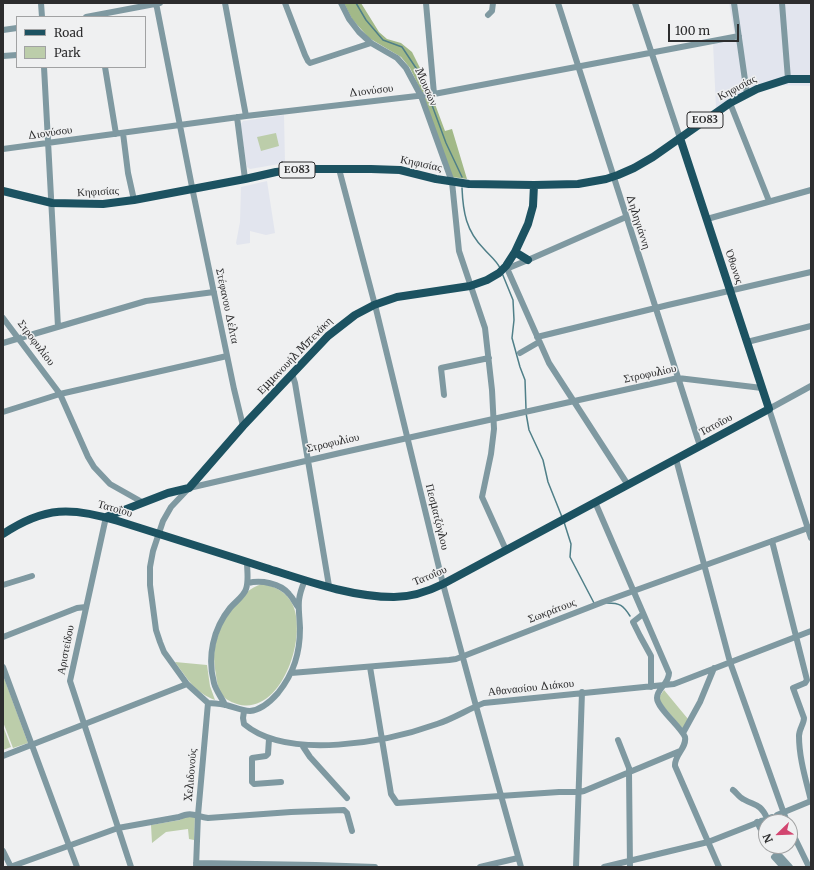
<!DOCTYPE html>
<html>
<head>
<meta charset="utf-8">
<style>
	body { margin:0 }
	#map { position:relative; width:814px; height:870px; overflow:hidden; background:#eff0f1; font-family:Merriweather,serif }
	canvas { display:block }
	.frame { position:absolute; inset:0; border:4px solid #2d2d2e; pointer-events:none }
	.legend { position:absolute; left:16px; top:16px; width:130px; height:52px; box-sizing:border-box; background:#eff0f1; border:1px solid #a1a2a3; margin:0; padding:5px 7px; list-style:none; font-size:12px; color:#2d2d2e }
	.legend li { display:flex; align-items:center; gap:8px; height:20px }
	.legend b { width:20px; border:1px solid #a1a2a3 }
	.north { position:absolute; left:758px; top:814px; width:40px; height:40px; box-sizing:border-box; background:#eff0f1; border:1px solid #a1a2a3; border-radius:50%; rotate:247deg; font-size:11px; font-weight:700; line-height:16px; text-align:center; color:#2d2d2e }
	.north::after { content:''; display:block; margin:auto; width:14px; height:18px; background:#d24570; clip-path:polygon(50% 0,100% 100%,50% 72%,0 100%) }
	.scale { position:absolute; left:668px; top:24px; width:71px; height:18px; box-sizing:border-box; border:2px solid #2d2d2e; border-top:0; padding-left:5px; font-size:12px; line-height:14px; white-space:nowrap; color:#2d2d2e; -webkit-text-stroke:3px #eff0f1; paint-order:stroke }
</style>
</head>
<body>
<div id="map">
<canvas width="814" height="870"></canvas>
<div class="frame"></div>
<ul class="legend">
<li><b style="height:5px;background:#1c5261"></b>Road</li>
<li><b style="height:11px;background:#bccdaa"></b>Park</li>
</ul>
<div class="north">N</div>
<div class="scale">100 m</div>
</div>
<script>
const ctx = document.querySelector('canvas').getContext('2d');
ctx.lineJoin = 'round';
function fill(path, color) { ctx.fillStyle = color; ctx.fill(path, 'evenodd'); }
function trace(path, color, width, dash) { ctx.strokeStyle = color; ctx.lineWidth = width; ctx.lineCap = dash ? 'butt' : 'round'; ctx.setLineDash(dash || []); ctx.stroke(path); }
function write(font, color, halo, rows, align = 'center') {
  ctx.font = font + ' Merriweather,serif'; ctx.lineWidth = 3; ctx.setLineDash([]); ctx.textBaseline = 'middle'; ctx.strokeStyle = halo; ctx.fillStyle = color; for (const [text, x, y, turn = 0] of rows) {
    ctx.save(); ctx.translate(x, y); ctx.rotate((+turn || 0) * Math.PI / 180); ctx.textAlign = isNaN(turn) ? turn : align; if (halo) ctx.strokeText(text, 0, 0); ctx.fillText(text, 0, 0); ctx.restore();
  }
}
fill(new Path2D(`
	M729,3H811V86L775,85L716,108L713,43L735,38Z
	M284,115L285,163L250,169L247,167L240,125L243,121Z
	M267,181L275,233L266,235L250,231V243L237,245L236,243L240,222L241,187Z`), '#e2e5ee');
fill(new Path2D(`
	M276,133L279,146L261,151L257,137Z
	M262,584C273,586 283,590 290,600C311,630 282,718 237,704C233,703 230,701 226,699C219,693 217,684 216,675C214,664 213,652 216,642C222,619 239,591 262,584Z
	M175,662L207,665L210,686L215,700C194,692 188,679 175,662Z
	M3,675L28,743L13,748L3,722Z
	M664,690L688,719L683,729L660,702V696Z
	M3,726L11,747L3,750Z
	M187,816L195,817L194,840L189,839L188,829L166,832L152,843L151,825L180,820Z`), '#bccdaa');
fill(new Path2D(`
	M344,3H361L379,32L387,39L401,43L412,52L426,80L445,131L452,129L467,179L452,177L422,93L410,68L401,57L369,38L352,19Z`), '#a2b988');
trace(new Path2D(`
	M356,3L366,20L383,40L402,47L420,74L428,94
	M429,97L446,143L462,177
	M462,188C463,212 466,231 484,249C490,256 496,260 500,268
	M502,273L513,300L514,320L512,338L520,367L525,380L526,409
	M526,413L529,430L543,460L548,482L562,517
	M564,522L571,544L570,557L594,603
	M607,603C620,603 623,605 630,616`), '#4f7f88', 1.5);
trace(new Path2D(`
	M41,3L42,17
	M156,3L193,192L234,389L243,426
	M225,3L246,116
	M285,3L305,55L308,61L310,63L371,43
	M341,3L349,19L359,32L371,43L397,58L406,68L421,96L452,182L459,251L485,328L492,390L494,429L491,454L482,497L506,550
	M426,3L434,94
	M558,3L700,446
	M635,3L680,138
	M734,3L747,94
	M782,3L788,79
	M488,15L492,11L493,3
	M86,17L160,3
	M3,30L17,28
	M3,56L17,55
	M44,67L58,327
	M105,67L116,134
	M730,103L769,201
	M237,117L245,179
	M123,133L128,173L134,200
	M3,149L246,116L434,94L739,36
	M339,169L376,309L443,584L476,706L521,867
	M626,217L528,260L511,267L506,266L549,363L628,485
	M707,219L811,190
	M3,318L60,394L88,457L94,467L110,484L142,502
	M537,337L668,305L811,272
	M747,342L811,326
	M3,343L146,301L214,292
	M520,353L539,342
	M292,374L295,383L329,586
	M811,386L769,409L811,538
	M444,395L441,368L489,358
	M3,412L60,394L227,356
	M676,459L730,662L787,822
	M595,502L669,673C669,684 657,688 657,698C657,708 680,726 685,737C687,748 674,755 675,766L719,867
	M106,517L70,681L131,867
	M772,541L807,680L805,683L793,688L804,718C804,724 799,729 799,736C799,758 806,780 811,801
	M248,583C261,580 280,583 289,594C293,598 295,603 298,607
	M3,585L32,576
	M643,614L633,622L640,636L651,656V687
	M3,637L77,608L86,607
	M3,667L77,867
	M370,667L391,794L397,803L559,792H579L584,791L680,751
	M291,673L449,660L456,659L603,602L811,527
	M208,703L187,684L164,652L160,642L156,630L150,585V567L153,551L163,521L171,507L189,488L340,453L678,378L762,388
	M208,703C214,703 220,704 226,705C234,707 242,711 250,711C261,710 271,701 278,693C294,673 300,653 300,628C299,606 296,601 305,580
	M225,705C222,698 216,691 214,683C207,657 213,629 230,608C235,602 244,596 246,589C249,581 247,571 247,562
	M244,711L243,718L244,724C288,761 387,742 437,724C453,719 468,709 484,703L674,684L811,631
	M683,733L700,702L714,668
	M269,739L268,754L266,756L252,758V782L254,784L281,782
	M618,740L629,768V772L630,867
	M302,745L310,757L347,798
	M3,756L187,684
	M733,790C736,792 739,797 743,799C755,806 760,803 767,818
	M777,815L811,801
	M761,821L766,829
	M757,822L766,840
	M790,828L809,867
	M776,846L779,852L774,857L783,867
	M3,851L11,867
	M781,857L790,867
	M196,863L316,865L375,867
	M10,867L118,828L179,817C192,811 195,816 208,818L291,812L344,810L347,813L352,831
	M196,867L198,815L208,703
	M480,867L518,858
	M576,867L582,692
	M604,867L708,842L772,817`), '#7f99a1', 6);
trace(new Path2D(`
	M3,191L52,203L103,204L134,200L245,179L276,172L303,169H371L400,170L436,179L469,184L534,185L578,184L606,179L618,175L634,168L653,157L730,103L757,89L788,79H811
	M515,252L528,260
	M106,517L168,493L189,488L243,426L328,336L355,315L374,305L397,297L470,286L487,280L499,273L506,266L515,252L528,224L533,206L534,185
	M3,534C45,506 72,507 118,521C168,537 217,552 266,568C307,581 351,597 394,597C412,597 427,592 443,584L769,409L680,138`), '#1c5261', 8);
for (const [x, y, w] of [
	[705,120,36],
	[297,170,36]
]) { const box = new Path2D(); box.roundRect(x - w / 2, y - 8, w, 16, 3); ctx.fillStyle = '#eff0f1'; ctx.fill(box); trace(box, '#2d2d2e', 1); }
write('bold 10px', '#2d2d2e', null, [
	["ΕΟ83",705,120],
	["ΕΟ83",297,170]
]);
write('11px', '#2d2d2e', '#eff0f1', [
	["Μουσών",426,87,66],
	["Κηφισίας",737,88,-28],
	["Διονύσου",371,91,-7],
	["Διονύσου",50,133,-8],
	["Κηφισίας",421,164,12],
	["Κηφισίας",98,192,-3],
	["Δηληγιάννη",638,222,72],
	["Όθωνος",734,267,72],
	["Στέφανου Δέλτα",227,306,78],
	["Στροφυλίου",36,343,53],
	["Εμμανουήλ Μπενάκη",295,356,-46],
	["Στροφυλίου",650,374,-12],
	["Τατοΐου",716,425,-28],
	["Στροφυλίου",333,443,-13],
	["Τατοΐου",115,509,16],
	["Πεσματζόγλου",437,517,76],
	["Τατοΐου",430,576,-23],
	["Σωκράτους",552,611,-21],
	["Αριστείδου",66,650,-79],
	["Αθανασίου Διάκου",531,688,-6],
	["Χελιδονούς",191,775,-85]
]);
</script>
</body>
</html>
